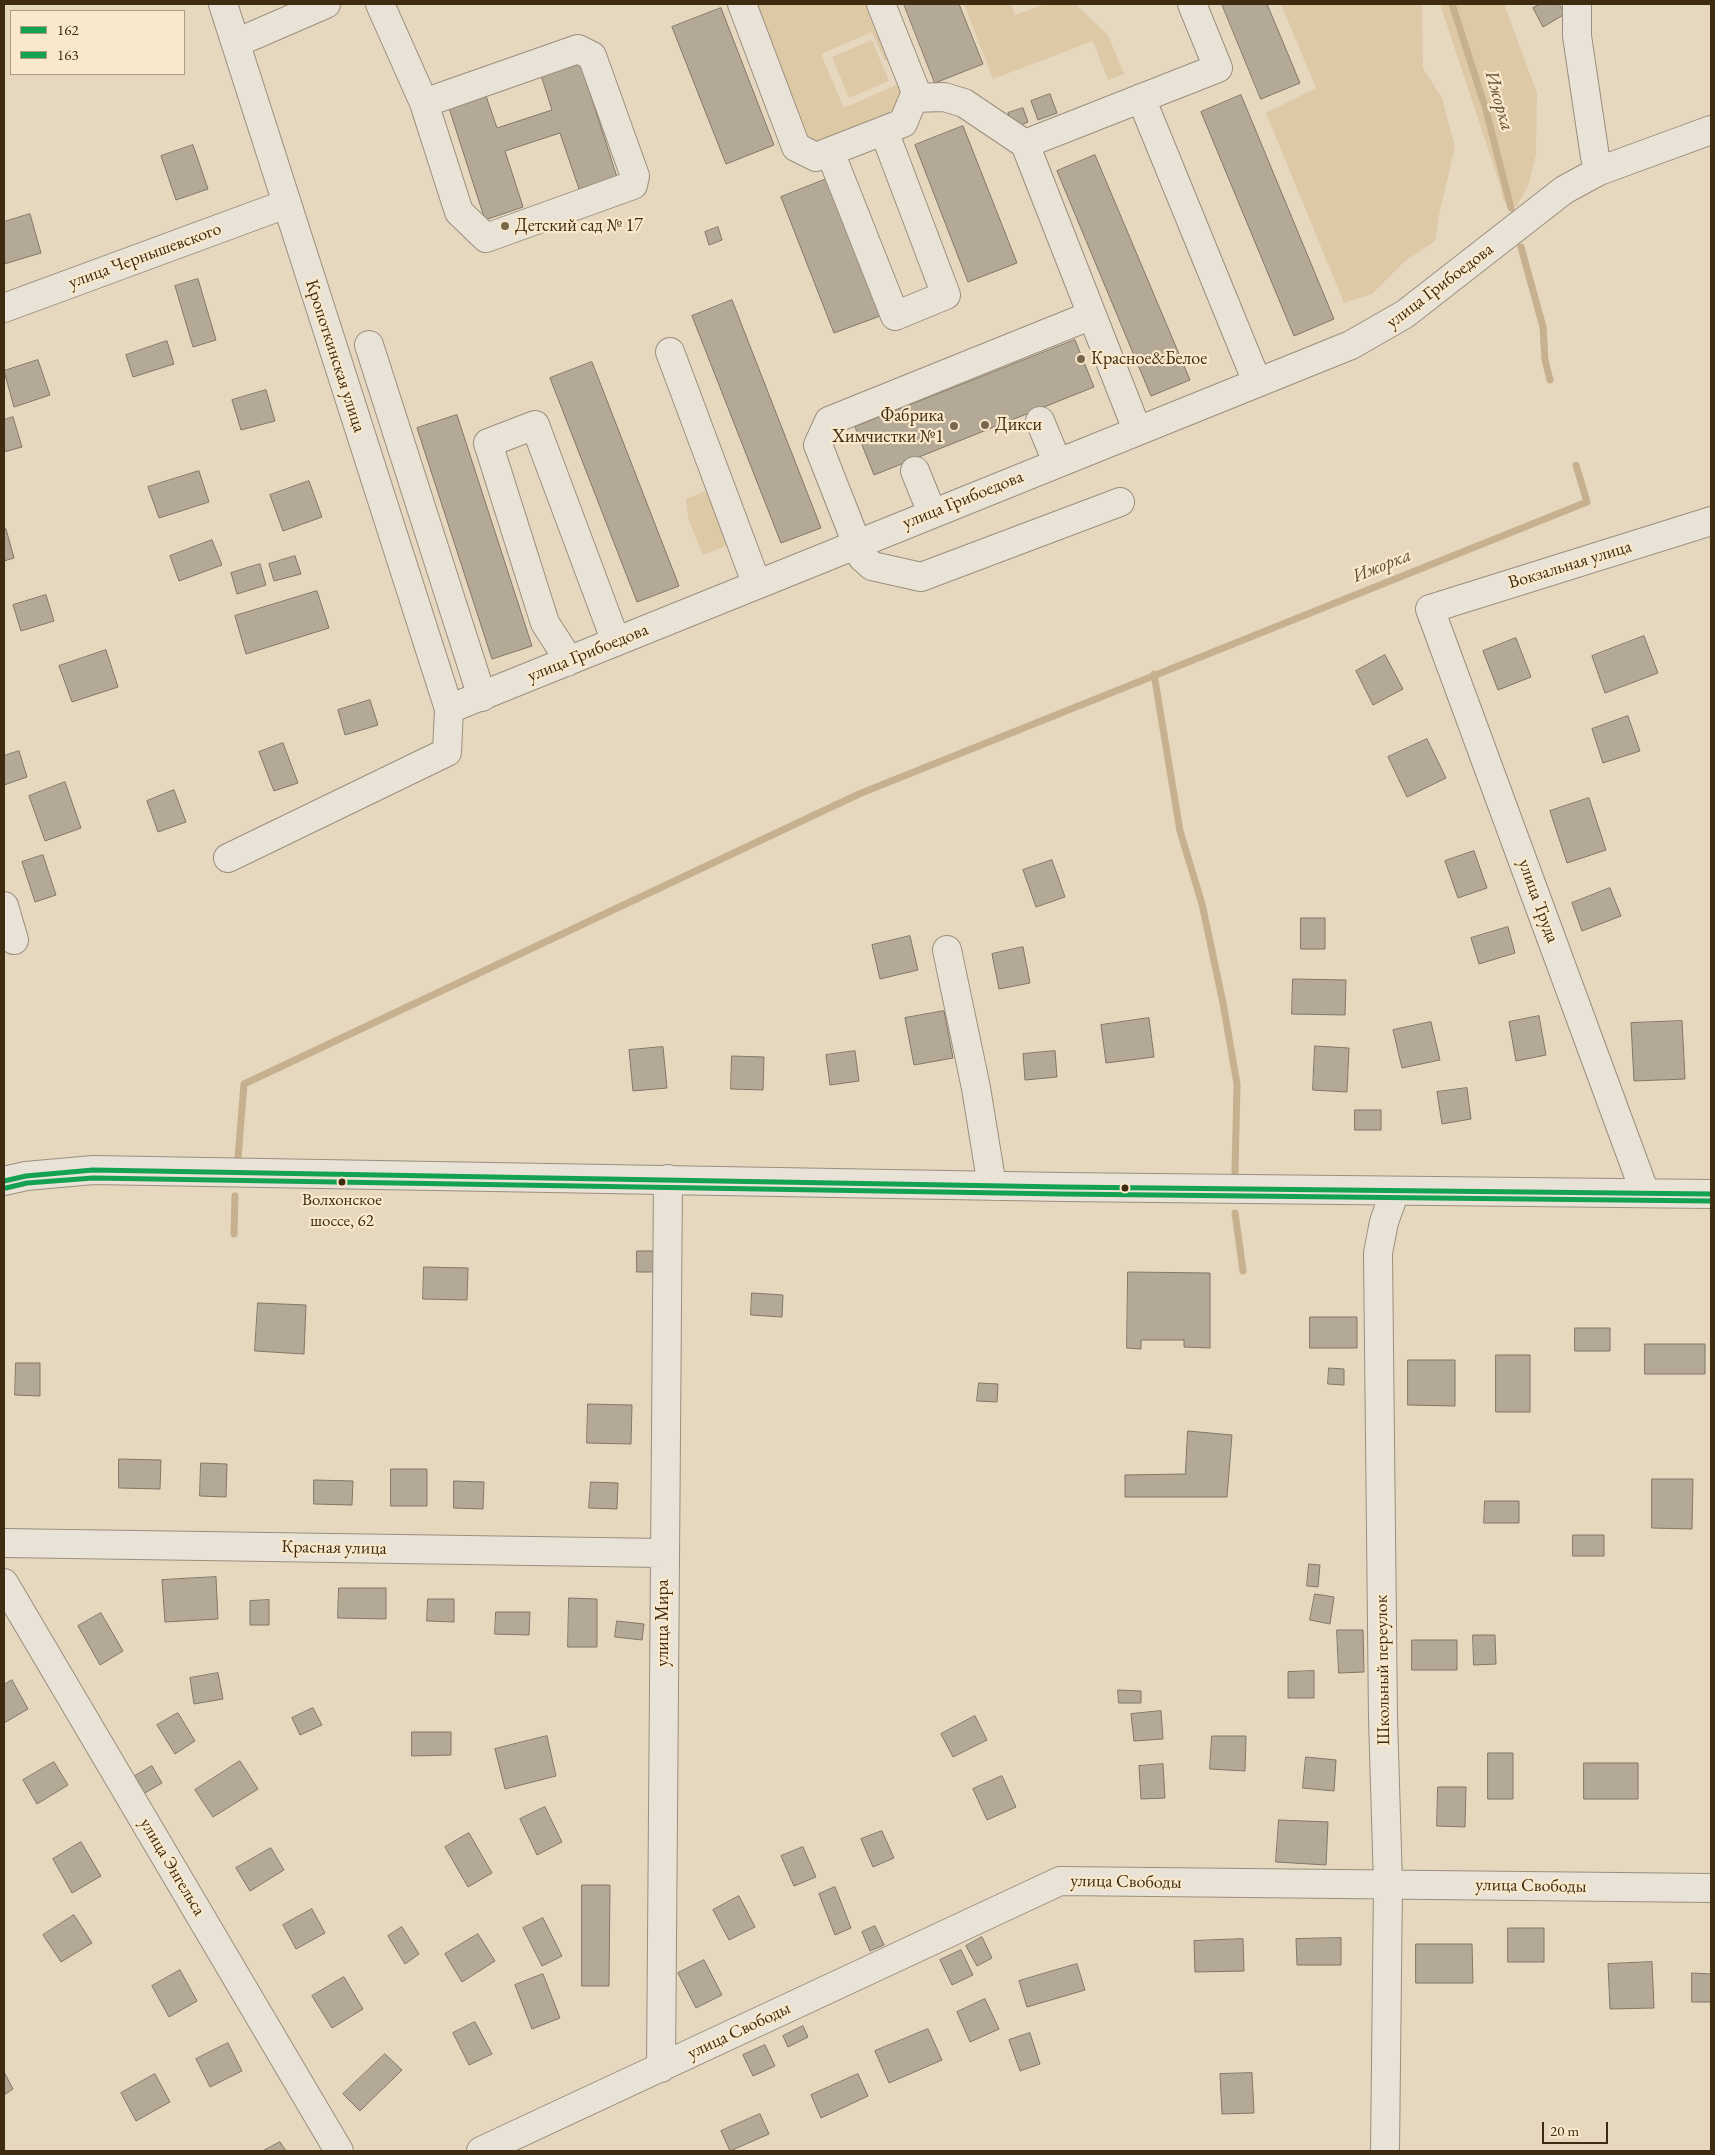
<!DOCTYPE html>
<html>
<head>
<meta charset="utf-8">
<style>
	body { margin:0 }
	#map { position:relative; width:1715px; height:2155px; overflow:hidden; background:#e6d7bf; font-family:"EB Garamond",serif }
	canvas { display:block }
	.frame { position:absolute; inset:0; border:5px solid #3f2b10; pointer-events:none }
	.legend { position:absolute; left:10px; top:10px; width:175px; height:65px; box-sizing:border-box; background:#f9e8cb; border:1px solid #af9c80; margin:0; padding:6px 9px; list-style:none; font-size:15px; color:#3f2b10 }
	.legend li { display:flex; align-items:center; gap:10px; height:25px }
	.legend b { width:25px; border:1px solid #af9c80 }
	.scale { position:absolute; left:1542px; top:2122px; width:66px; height:22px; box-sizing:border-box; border:2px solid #3f2b10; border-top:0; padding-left:6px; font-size:15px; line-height:18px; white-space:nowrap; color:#3f2b10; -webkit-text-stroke:4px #f9e8cb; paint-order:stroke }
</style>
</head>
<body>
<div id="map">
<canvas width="1715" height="2155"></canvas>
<div class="frame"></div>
<ul class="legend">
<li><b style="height:6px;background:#12a252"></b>162</li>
<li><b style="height:6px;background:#12a252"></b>163</li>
</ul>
<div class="scale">20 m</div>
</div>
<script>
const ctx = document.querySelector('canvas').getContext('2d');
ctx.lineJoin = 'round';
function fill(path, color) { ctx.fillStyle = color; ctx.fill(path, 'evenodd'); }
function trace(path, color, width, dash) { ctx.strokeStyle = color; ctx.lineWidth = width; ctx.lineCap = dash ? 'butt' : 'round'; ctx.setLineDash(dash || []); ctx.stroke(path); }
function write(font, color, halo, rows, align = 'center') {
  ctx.font = font + ' "EB Garamond",serif'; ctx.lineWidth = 4.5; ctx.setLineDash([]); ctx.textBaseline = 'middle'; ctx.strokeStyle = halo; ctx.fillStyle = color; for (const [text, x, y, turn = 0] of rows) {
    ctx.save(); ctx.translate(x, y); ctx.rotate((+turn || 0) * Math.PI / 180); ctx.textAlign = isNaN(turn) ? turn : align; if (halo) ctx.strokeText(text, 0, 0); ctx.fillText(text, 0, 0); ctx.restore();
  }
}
fill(new Path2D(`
	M745,4H877L897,55L885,61L872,32L821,54L844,108L905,81L899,111L821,146L802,139Z
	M964,4H1011L1015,15L1046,4H1075L1108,35L1124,74L1108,80L1093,41L993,79Z
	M1281,4H1422L1423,68L1442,98L1455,147L1440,210L1435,241L1404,262L1372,294L1344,303L1266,113L1316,88Z
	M1440,4H1504L1537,93L1536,155L1528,186L1516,207L1503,201L1500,185Z
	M872,40L889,81L849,98L832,57Z
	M706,491L728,545L703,555L688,518L686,499Z`), '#dec9a7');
trace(new Path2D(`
	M1452,4L1486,110L1511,208
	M1521,247L1543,327L1545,360L1550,380
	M1154,674L1180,831L1202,904L1223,1003L1237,1084L1235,1172
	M238,1158L244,1084L859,794L1587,502L1576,465
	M1235,1213L1243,1271
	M234,1234L235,1196`), '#c6b08e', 7);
const building = new Path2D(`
	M904,4H959L983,64L935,83Z
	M1222,4H1267L1300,83L1261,99Z
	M1541,4H1559L1565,14L1543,27L1533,8Z
	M721,8L774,145L726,164L672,27Z
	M580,62L617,177L579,189L560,133L505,151L523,207L485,220L448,105L485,93L497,128L552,110L541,75Z
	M1050,94L1057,113L1038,120L1031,101Z
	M1241,95L1334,319L1294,336L1201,112Z
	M1023,108L1028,122L1014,128L1008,113Z
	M963,126L1017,263L968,282L915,145Z
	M193,145L208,189L176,200L161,156Z
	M1095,155L1190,380L1151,396L1057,171Z
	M829,178L883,315L834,333L781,197Z
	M30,214L41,253L4,264V222Z
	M718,227L722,240L709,245L705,232Z
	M198,279L216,340L193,347L175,286Z
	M732,300L821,528L781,543L692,316Z
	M1075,340L1094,387L874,475L855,427Z
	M167,341L174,364L133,377L126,355Z
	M38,360L50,395L14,407L4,371Z
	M592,362L679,586L637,602L550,378Z
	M266,390L275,421L241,430L232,400Z
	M457,415L532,646L492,659L417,428Z
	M13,417L22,447L4,452V420Z
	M199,471L209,502L159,518L148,487Z
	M309,481L322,517L283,531L270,495Z
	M6,529L14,558L4,561V530Z
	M212,540L222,565L179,581L170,556Z
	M295,556L301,574L274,581L269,564Z
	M260,564L266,585L237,594L231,573Z
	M317,591L329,628L246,654L235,616Z
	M46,595L54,621L21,631L13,605Z
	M1644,636L1658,673L1605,693L1592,656Z
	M1516,638L1531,677L1498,690L1483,651Z
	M106,650L118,687L72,702L59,666Z
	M1385,655L1403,689L1373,705L1356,671Z
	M370,700L378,725L345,735L338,710Z
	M1628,716L1640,751L1603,763L1592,729Z
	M1427,739L1446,778L1407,797L1388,757Z
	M283,743L298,783L274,791L259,752Z
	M19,751L27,777L4,785V756Z
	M65,782L81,828L45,841L29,796Z
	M174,790L186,822L158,832L147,801Z
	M1589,798L1606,850L1567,863L1550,811Z
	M1474,851L1487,888L1458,898L1445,861Z
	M43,855L56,895L35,902L22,862Z
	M1052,860L1065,897L1036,907L1023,870Z
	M1610,888L1621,916L1582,931L1572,903Z
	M1301,918H1325V949H1301Z
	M1508,927L1515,953L1479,964L1471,938Z
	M910,936L918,970L880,979L872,945Z
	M1023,947L1030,983L999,989L992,954Z
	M1293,979L1346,980L1345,1015L1292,1014Z
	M944,1011L953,1058L914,1065L905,1018Z
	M1539,1016L1546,1055L1516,1061L1509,1022Z
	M1149,1018L1154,1057L1106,1063L1101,1025Z
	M1682,1021L1685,1079L1634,1081L1631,1023Z
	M1431,1022L1440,1060L1402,1068L1393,1030Z
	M1315,1046L1349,1048L1347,1092L1313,1090Z
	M663,1047L667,1088L633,1091L629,1050Z
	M855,1051L859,1081L830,1085L826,1055Z
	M1055,1051L1057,1077L1025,1080L1023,1054Z
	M732,1056L764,1057L763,1090L731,1089Z
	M1467,1088L1471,1119L1442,1124L1437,1092Z
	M1355,1110H1381V1130H1355Z
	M637,1251H657V1272H637Z
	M424,1267L468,1268L467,1300L423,1299Z
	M1128,1272L1210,1273V1348L1184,1347V1340H1141V1349L1127,1348Z
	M752,1293L783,1295L782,1317L751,1315Z
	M258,1303L306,1305L304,1354L255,1351Z
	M1310,1317H1357V1348H1310Z
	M1575,1328H1610V1351H1575Z
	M1645,1344H1705V1374H1645Z
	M1496,1355H1530V1412H1496Z
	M1408,1360H1455V1406L1408,1405Z
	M16,1363H40V1396L15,1395Z
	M1329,1368L1344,1369V1385L1328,1384Z
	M979,1383L998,1384L997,1402L977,1401Z
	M588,1404L632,1405L631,1444L587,1443Z
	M1188,1431L1232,1435L1227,1497H1125V1475L1185,1474Z
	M119,1459L161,1460L160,1489L119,1488Z
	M201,1463L227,1464L226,1497L200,1496Z
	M391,1469H427V1506H391Z
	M1652,1479H1693L1692,1529L1652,1528Z
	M314,1480L353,1481L352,1505L314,1504Z
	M454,1481L484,1482L483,1509L454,1508Z
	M591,1482L618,1483L617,1509L589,1508Z
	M1485,1501H1519V1523H1484Z
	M1573,1535H1604V1556H1573Z
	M1309,1564L1320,1565L1318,1587L1307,1586Z
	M216,1577L218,1619L165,1622L162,1580Z
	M339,1588H386V1619L338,1618Z
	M1315,1594L1334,1597L1330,1624L1310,1620Z
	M569,1598L597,1599V1647H568Z
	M428,1599H454V1622L427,1621Z
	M269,1600V1625H250V1601Z
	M496,1612H530L529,1635L495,1634Z
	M101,1613L123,1651L100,1665L78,1626Z
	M617,1621L644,1624L642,1640L615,1637Z
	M1337,1630H1363L1364,1672L1339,1673Z
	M1473,1635H1495L1496,1664L1474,1665Z
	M1412,1640H1457V1670H1412Z
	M1314,1671V1698H1288V1672Z
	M218,1673L223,1699L194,1704L190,1678Z
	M12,1680L28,1709L4,1723V1685Z
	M1118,1690L1141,1691V1703H1119Z
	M313,1708L322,1725L300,1735L292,1718Z
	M1161,1711L1163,1739L1134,1741L1131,1714Z
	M178,1713L195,1741L175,1754L157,1725Z
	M975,1716L987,1740L953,1757L941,1734Z
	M412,1732H451V1755L412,1756Z
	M547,1736L556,1776L505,1789L495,1749Z
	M1212,1736H1246L1245,1771L1210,1769Z
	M1488,1753H1513V1799H1488Z
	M1306,1757L1336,1760L1334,1791L1303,1788Z
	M240,1761L258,1789L213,1817L195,1790Z
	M54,1762L68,1785L37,1804L23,1780Z
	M1584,1763H1638V1799H1584Z
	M1163,1764L1165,1798L1141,1799L1139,1766Z
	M152,1766L162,1783L138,1797L128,1780Z
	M1002,1776L1016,1807L987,1820L973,1789Z
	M1438,1787H1466L1465,1827L1437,1826Z
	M545,1807L562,1842L537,1855L520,1819Z
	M1279,1820L1328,1822L1326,1865L1276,1862Z
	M882,1831L894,1858L873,1867L861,1839Z
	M469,1833L492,1873L468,1887L445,1847Z
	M81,1842L101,1876L72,1893L53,1859Z
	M803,1847L816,1877L794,1886L781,1856Z
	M271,1848L284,1870L250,1891L236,1868Z
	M582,1885H610L609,1986H582Z
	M835,1887L851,1928L835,1935L819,1894Z
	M739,1896L755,1927L729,1940L713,1910Z
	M312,1909L325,1933L296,1949L283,1925Z
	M74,1915L92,1943L61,1962L43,1935Z
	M543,1918L562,1956L542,1966L523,1928Z
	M875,1926L884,1945L870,1951L862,1932Z
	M402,1927L419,1954L405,1964L388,1936Z
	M1508,1928H1544V1962H1508Z
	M478,1934L495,1961L462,1982L445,1954Z
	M982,1937L992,1958L977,1966L966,1946Z
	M1341,1938V1965H1297L1296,1939Z
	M1243,1939L1244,1971L1195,1972L1194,1941Z
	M1416,1944H1472L1473,1983H1416Z
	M961,1950L973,1975L952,1985L940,1960Z
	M704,1960L722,1995L696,2008L678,1973Z
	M1652,1962L1654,2008L1610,2009L1608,1964Z
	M1077,1964L1085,1990L1027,2007L1019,1981Z
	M180,1970L197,2001L169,2017L152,1986Z
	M1692,1973L1711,1974V2002H1692Z
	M543,1974L560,2018L532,2029L515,1985Z
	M344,1977L363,2009L332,2028L312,1996Z
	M985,1999L999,2029L970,2042L957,2012Z
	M475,2022L492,2054L469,2065L453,2033Z
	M803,2026L808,2037L788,2047L783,2036Z
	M928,2029L942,2060L889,2083L875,2051Z
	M1030,2033L1040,2064L1020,2071L1009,2040Z
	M228,2043L242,2071L210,2087L196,2059Z
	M765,2045L775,2066L753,2076L743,2055Z
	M385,2054L402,2070L360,2111L343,2094Z
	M4,2072L13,2089L4,2095Z
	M1252,2073L1254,2113L1222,2114L1220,2074Z
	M155,2074L170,2102L136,2121L121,2093Z
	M858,2074L868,2096L821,2118L811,2095Z
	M760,2114L769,2134L730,2151L721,2131Z
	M280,2142L286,2151H263Z`);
fill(building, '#b4a997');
trace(building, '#827767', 1);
const minor = new Path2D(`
	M223,4L449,709L447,752L228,858
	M380,4L424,103L459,212L486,238L633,185L635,176L592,56L578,49L424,103
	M742,4L796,147L816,157L903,123L916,92L881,4
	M1577,4V36L1595,157L1599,171
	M236,43L326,4
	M914,98L944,97L964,103L1025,144
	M1141,98L1257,382
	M830,152L895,316L946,295L884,131
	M4,308L286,204
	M1092,315L829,421L818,445L862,557L872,566L921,577L1120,502
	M369,345L482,697
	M670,352L757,585
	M1040,421L1057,462
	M1137,430L1025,144L1218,68L1192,4
	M915,471L932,513
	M567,662L563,651L545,623L488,443L535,425L616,642
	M449,709L1351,345L1405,314L1564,190L1599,171L1711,130
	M4,906L14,940
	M947,950L976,1088L992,1186
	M4,1181L26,1176L93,1170L1062,1187L1711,1194
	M1645,1193L1430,609L1711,521
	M4,1543L664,1553
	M4,1583L339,2151
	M661,2068L668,1179
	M481,2151L1060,1881L1711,1888
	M1385,2151L1388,1884L1383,1718L1378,1253L1384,1222L1395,1191`);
trace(minor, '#9a8f7e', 30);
trace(minor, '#e9e2d6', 28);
trace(new Path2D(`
	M4,1181L26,1176L93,1170L1062,1187L1711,1194`), '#12a252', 5);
trace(new Path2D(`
	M6,1188L27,1183L93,1178L1062,1194L1711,1201`), '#12a252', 5);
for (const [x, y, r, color] of [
	[505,226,5,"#79674d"],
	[1081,359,5,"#79674d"],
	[985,425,5,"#79674d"],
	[954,426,5,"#79674d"],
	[342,1182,4.5,"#3f2b10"],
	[1125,1188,4.5,"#3f2b10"]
]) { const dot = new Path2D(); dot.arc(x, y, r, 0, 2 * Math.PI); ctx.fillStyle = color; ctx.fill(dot); trace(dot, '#f9e8cb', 2); }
write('17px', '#3f2b10', '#f9e8cb', [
	["Волхонское",342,1200],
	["шоссе, 62",342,1221]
]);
write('18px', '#3f2b10', '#f9e8cb', [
	["Детский сад № 17",515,226],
	["Красное&Белое",1091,359],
	["Фабрика",944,416,"right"],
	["Химчистки №1",944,437,"right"],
	["Дикси",995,425]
], 'left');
write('18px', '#3f2b10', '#f9e8cb', [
	["улица Чернышевского",145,256,-20],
	["улица Грибоедова",1440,286,-37],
	["Кропоткинская улица",335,356,72],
	["улица Грибоедова",963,500,-22],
	["Вокзальная улица",1570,565,-17],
	["улица Грибоедова",588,653,-22],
	["улица Труда",1538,901,70],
	["Красная улица",334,1548,1],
	["улица Мира",663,1623,-90],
	["Школьный переулок",1383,1670,-91],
	["улица Энгельса",172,1867,59],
	["улица Свободы",1126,1882,1],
	["улица Свободы",1531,1886,1],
	["улица Свободы",739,2031,-25]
]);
write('italic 19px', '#634e30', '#f9e8cb', [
	["Ижорка",1499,101,74],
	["Ижорка",1382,566,-22]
]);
</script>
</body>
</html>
